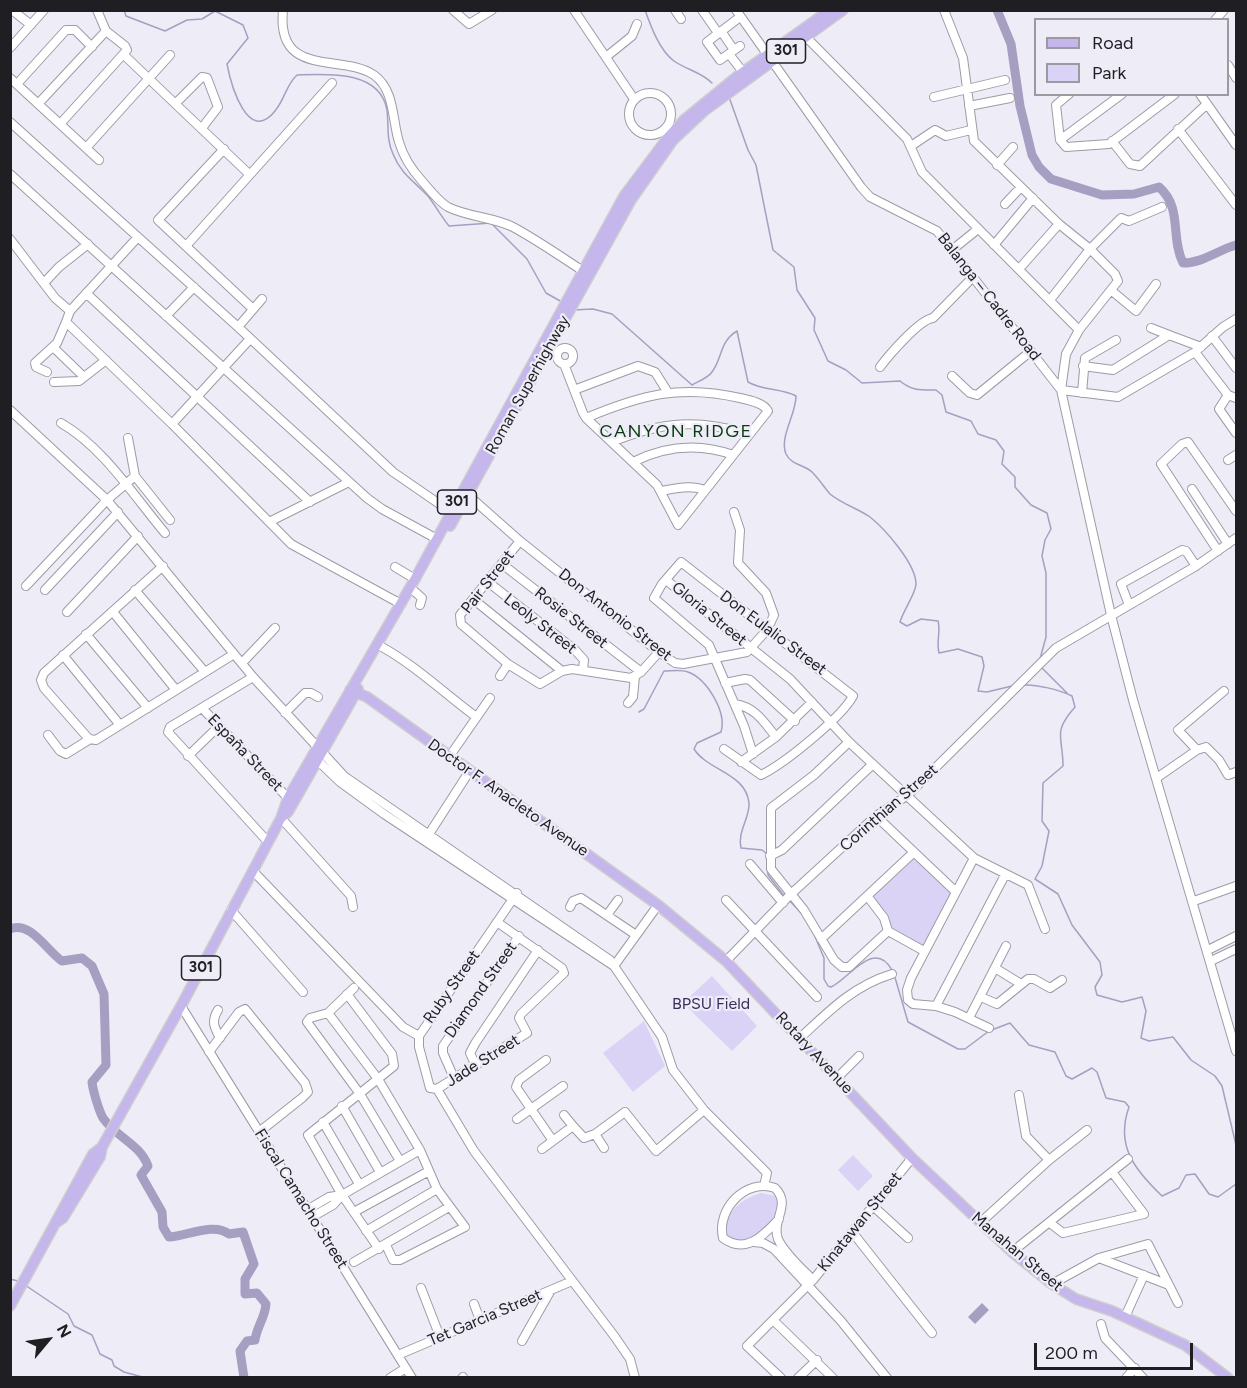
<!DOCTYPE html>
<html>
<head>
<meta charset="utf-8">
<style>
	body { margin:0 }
	#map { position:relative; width:1247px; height:1388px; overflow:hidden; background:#eeecf7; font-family:Figtree,sans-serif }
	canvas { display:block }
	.frame { position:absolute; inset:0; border:12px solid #1f1e22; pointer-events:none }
	.legend { position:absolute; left:1034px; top:18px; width:195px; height:78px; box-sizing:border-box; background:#eeecf7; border:2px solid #9b9aa2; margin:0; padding:8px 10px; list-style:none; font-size:18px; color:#1f1e22 }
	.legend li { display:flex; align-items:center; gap:12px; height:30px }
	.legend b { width:30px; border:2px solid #9b9aa2 }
	.north { position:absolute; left:18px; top:1310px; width:60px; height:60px; -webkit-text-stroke:4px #eeecf7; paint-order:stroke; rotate:61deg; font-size:16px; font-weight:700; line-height:24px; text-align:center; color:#1f1e22 }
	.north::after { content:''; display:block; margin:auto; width:21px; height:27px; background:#1f1e22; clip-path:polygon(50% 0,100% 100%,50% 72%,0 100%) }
	.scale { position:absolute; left:1034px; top:1343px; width:159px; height:27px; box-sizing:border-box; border:3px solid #1f1e22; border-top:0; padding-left:8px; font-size:18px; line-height:21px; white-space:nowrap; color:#1f1e22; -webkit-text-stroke:4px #eeecf7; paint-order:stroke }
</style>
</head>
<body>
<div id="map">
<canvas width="1247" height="1388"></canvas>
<div class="frame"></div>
<ul class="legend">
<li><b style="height:8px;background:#c5b6ec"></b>Road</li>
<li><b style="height:16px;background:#dbd3f6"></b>Park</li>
</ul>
<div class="north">N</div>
<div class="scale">200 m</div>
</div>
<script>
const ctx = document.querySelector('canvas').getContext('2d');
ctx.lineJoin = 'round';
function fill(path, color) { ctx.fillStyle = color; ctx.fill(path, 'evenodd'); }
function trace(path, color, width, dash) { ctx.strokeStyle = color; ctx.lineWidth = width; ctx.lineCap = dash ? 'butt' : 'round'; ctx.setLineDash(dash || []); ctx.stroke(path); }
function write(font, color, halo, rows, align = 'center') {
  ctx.font = font + ' Figtree,sans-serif'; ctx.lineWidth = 4.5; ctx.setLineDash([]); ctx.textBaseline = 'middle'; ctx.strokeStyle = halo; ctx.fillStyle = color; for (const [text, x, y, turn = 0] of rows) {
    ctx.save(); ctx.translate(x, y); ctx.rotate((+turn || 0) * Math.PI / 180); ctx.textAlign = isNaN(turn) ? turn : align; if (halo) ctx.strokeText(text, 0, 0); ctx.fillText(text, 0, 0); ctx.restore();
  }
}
fill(new Path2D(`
	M914,859L952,893L922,947L891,929L873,897Z
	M712,976L757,1026L732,1051L683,1003Z
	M644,1021L665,1066L633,1092L603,1053Z
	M853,1155L873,1176L858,1191L838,1170Z
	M761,1193L776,1196L780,1201C778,1223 748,1252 725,1235C724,1212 741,1199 761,1193Z`), '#dbd3f6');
fill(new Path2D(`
	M982,1303L989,1310L975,1324L968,1317Z`), '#a69fc2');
trace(new Path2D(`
	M124,10L126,16L165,31L187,20L202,19L215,11L243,25L248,38L227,64C231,85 248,145 275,111C285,99 286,85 297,75C328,74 380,70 387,110C389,126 386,139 393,154C401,174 414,181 428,196C435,205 441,216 449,226L491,223L527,259L546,293L562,302
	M645,10C651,27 660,51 674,61C687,70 701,72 712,83
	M729,97L748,150L756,165L773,250L794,267L797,290L815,318L814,330L828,361L846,370L862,383L900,381C912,391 921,390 936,390L942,395L946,412L971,421L978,434L996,440L1004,451L1002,464L1015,477V487L1031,505L1047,513L1051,529L1045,540L1042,556L1046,573V637L1040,659
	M573,310L593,309L612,314L692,385C699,381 708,378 712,372C723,357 719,342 737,331L748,382C763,391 782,388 796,396C796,415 779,437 786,454C791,465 805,465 812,472C819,479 824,487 830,494C842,504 857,508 870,517C885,529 916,564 916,584C916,593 904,609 900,622L907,626L921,619L938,621C941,632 936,641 939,653L958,649L982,657L984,666L978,691L987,692L1012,686
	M1041,667L1067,693
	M1023,685C1036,684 1060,690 1072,696L1075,707C1052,733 1063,736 1063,766L1043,783L1042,821L1049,831L1042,866L1035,879L1058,894L1072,925L1100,962L1102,975L1095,987L1097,995L1122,1002L1142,997L1146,1011L1141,1038L1149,1041L1173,1037L1191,1060L1215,1076L1222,1086L1236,1145
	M639,712L644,709L664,671C671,671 681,669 688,672C707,679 727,712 721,732L697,743L694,749C708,771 746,773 749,803C750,818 737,832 741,848L762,850L767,854L768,875L785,897
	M789,900L802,914
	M814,934L824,958V979L828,986L831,987C849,979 874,938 892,970
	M894,974L908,1022L958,1049H965L989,1031L1010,1023L1029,1045L1055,1052L1066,1076L1072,1079L1092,1068L1097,1072L1106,1098L1125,1102L1129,1107C1115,1146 1135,1170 1162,1196L1179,1188L1186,1175L1195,1174L1209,1194L1218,1197L1236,1184
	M10,1279L18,1281
	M25,1285L68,1314L74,1326L92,1335L100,1354L112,1360L114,1366L124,1372L146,1378`), '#a69fc2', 1.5);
trace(new Path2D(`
	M997,10L1011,44L1020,106L1032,155L1039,167L1051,179L1102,195L1134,194L1159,187C1183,208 1170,237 1183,263C1203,263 1218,250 1236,245
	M10,929C30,920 47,951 62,961L82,958L92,966L104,994L106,1065L92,1082C93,1091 99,1111 103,1118C116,1137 140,1144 148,1166L141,1175L162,1212L163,1227L169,1237C187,1236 214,1222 229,1234L243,1232L254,1264L245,1279V1294L257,1293L266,1304C265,1318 257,1326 255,1340L247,1341L240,1351L244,1378`), '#a69fc2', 9);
const minor = new Path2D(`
	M12,10L31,25
	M283,10C276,79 342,53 374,75C395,90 392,120 399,142C403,156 412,170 422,181C429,189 439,202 448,207C468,217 493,217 513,227C537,240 560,256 583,271
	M453,10L469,24L492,10
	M574,10L634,99
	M675,10L681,19
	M702,10L718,33
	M736,10L861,187L870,197L937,231L1061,390
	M944,10L963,58L974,141L1059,224L1090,249L1050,300
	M1215,20L1224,10
	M721,31L734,50
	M806,37L907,139L922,172L1079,330L1066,354L1061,390L1111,615L1133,700L1236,1051
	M740,46L720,60L707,42L740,17
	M10,48L44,10
	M729,54L743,72
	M124,55L249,174
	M606,57L632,36L637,24
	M1228,65L1236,78
	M10,78L99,160
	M17,84L66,30H75L92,47
	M629 114a21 21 0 1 1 42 0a21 21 0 1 1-42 0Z
	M1069,94L1056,105L1060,140L1066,147L1109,144L1175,94
	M1200,94L1236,145
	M934,97L1005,80
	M176,103L202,77L207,78L218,107L202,128
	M38,104L106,31
	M969,106L1010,98
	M10,122L238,327L393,472L451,512
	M61,123L127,50L125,46L106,31L97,10
	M1178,129L1236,205
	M1060,140L1122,94
	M1112,141L1130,164L1140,166L1207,104
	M911,146L935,130L946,136L971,130
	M86,148L170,55
	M224,149L158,220L253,309
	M997,165L1013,147
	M10,174L367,498L382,509L437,539
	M1005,204L1021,187
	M10,239L55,298L70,311L66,322L172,424L291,544L401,604
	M994,245L1033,198
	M186,246L332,83
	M952,250L978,229
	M1019,269L1059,224
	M44,283L59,267L88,244
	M1112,291L1136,311L1156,284
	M86,293L310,502
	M70,311L138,237
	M166,316L194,287
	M238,327L262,299
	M1151,328L1169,335
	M1079,330L1118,281L1115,274L1090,249L1121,218L1129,221L1162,207
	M1212,336L1236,368
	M53,347L84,377
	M557 356a8 8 0 1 1 16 0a8 8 0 1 1-16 0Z
	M1195,352L1228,395L1236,398
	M564,364L583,413L586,418L657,485L678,525L768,411C764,403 749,400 740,398C680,384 641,395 586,418
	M1083,366L1113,370L1169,335L1201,347
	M880,367C889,355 920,319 933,318L973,277
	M47,372L36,367L35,363L57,343L66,322
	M952,376L970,393L977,395L1031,351
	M54,382L79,381L106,360
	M574,390L638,366L655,372L667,391
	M1061,390L1118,397L1195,352L1223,327L1236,319
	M1082,393L1085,358L1116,340
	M1228,395L1219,409L1236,433
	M10,410L107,500L253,677L344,776L610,960L662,1037L673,1070L704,1110L767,1173L764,1186
	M61,423C104,448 133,495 165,533
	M172,424L250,339
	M612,442C663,421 697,419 750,434
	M1228,460L1236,455
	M633,462C665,446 699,443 733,455
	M135,476L170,520
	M1192,489L1228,544
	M662,491C676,488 691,485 705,490
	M468,495L520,541L659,652L675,663L683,664L747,652L767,630L774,615L766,593L738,563L740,530L734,512
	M271,521L349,482
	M520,541L460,615L461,624L508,664L540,684L562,671L572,669L631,678L641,672L659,652
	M1218,551L1161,464L1182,444L1188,442L1236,511
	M502,564L641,672
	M163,566L44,673L41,680L44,688L89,739L96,740L234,654
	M395,567L415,579
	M666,580L790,679L849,742L974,858L1028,885L1045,929
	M488,582L575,650L584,660L583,669
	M26,586L107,500L135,476L128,438
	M45,590L118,512
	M135,590L205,672
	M414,591L422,598L420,605
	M473,599L562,671
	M1129,605L1121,584L1182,550L1186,551L1196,566
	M67,612L138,536
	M113,612L176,690
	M86,634L148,708
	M382,647C416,666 444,693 475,716
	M63,655L120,725
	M242,663L275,628
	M500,676L508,664
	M253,677L170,727L168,732L268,842
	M725,683L745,679L750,680L795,721
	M628,703L633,697L635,676
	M735,704C755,707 764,722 776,737
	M202,708L288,798
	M285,713L305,693H311L318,697
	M48,735L60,751L66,754L90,739
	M849,742L814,775L771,808V869L804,910L834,960L842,967H849L888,931
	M724,749L761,775C784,764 842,717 853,696L681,562L662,584L654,598L709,645L744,726L753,754
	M1197,750L1206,747L1219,760L1228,775L1236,772
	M188,756L219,726
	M449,757L490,698
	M315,758L340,782L384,814L614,966
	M741,762L776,737L812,702
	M1158,777L1197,750L1178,730L1224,691
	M876,816L955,891
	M281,818L351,896L353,907
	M429,834L469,772
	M770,856L782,850L873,764
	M974,858L911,978L907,990L908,1000L913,1004L936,1006L955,1012L989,1028
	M750,864L783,903
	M253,871L403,1027L419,1036
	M868,897L884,918L888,931L924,951
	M726,900L817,997
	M1194,901L1236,886
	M570,907L573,901L581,898L636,935
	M231,910L303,992
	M607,915L618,900
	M497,922L562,968L564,973L521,1014L519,1018L527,1033L437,1089L430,1088L419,1047V1036L517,893
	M821,939L913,853
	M1208,950L1236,936
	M726,961L791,894L876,816L908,795L1056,648L1196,566L1236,538
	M1211,961L1236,949
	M614,966L658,905
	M995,968L1021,984
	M354,988L328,1013L310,1018L307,1022L360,1094L400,1161
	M347,994L392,1054L394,1066L308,1135L342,1195L379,1249
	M981,997L997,1004L1028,979H1034L1050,988L1062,980
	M181,1006L412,1378
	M936,1006L1005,875
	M218,1010C211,1021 214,1027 220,1038
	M328,1013L378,1079L420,1150L437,1189L465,1227L400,1260H393L386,1245
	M969,1018L1006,946
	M800,1038C829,1011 853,986 892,974
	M209,1052L239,1012L245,1009L305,1083L308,1092L302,1098L259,1132
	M546,1060L519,1080L516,1087L553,1141
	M475,1064L470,1053L476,1042L538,950
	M454,1078L443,1053V1046L519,936
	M837,1078L859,1056
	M437,1089L474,1151L615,1337L630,1359L635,1378
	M342,1106L380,1172
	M564,1115L573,1126
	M517,1119L563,1086
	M323,1122L359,1184
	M595,1134L604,1148
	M542,1149L573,1126L584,1138L595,1134L625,1112L656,1151L704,1110
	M1049,1160L1087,1130
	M873,1206L908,1238
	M307,1210L329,1197L342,1195
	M354,1212L429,1171
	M312,1217L333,1205L342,1195L420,1150
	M779,1219C764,1235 746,1255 723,1238C716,1209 746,1178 775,1188C792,1205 771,1220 778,1239C784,1253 802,1269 813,1280
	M981,1222L1049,1160L1026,1136L1019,1095
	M1050,1223L1063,1233L1144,1214L1112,1172
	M366,1231L437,1189
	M853,1233L932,1333
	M754,1242L763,1243L774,1249L841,1321L887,1378
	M1012,1252L1128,1159
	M354,1262L449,1207
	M1052,1284L1099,1258L1169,1285L1148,1244L1099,1258
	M1169,1285L1178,1303
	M421,1288L440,1337
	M474,1304L480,1320
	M1125,1317L1144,1275
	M773,1320L833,1378
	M1101,1324L1105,1338L1143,1378
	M522,1341L551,1290
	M398,1355L572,1281
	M390,1378L406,1368
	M462,1378L463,1377
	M781,1378L747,1346L813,1280L912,1158
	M798,1378L817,1360
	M1126,1378L1135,1368`);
const major = new Path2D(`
	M450,526L631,200L673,140L704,111L843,10
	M350,690L367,697L658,905L726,961L912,1158L1012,1252L1052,1284L1076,1299L1112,1311L1185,1345L1228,1378
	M281,818L288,812L358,689
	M57,1222L63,1218L100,1157L102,1147L181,1006L281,818L288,798L415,579L624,196L669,136L684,120L739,75L830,10
	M10,1306L93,1154L102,1147`);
trace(minor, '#9d9ba5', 10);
trace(major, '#cecece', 12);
trace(minor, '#fff', 8);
trace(major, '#c5b6ec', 9);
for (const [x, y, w] of [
	[786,51,39],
	[457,502,39],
	[201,968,39]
]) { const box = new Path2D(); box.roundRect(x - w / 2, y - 12, w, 24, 4.5); ctx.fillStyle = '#eeecf7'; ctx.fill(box); trace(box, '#1f1e22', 1.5); }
write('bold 15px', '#1f1e22', null, [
	["301",786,51],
	["301",457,502],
	["301",201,968]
]);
write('16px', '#1f1e22', '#eeecf7', [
	["Balanga – Cadre Road",989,297,52],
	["Roman Superhighway",528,385,-61],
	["Pair Street",488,582,-52],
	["Gloria Street",709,614,39],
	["Don Antonio Street",615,615,38],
	["Rosie Street",571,618,38],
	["Leoly Street",540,624,38],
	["Don Eulalio Street",773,633,37],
	["España Street",245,753,46],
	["Doctor F. Anacleto Avenue",508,798,35],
	["Corinthian Street",889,808,-41],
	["Ruby Street",452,987,-55],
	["Diamond Street",481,990,-55],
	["Rotary Avenue",814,1053,47],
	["Jade Street",483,1061,-32],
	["Fiscal Camacho Street",301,1199,58],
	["Kinatawan Street",860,1222,-51],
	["Manahan Street",1017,1252,40],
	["Tet Garcia Street",485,1318,-23]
]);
write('16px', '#3a2c5b', '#eeecf7', [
	["BPSU Field",711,1004]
]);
ctx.letterSpacing = '1.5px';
write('18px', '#0b3711', '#eeecf7', [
	["CANYON RIDGE",676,432]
]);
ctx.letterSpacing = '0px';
</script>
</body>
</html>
